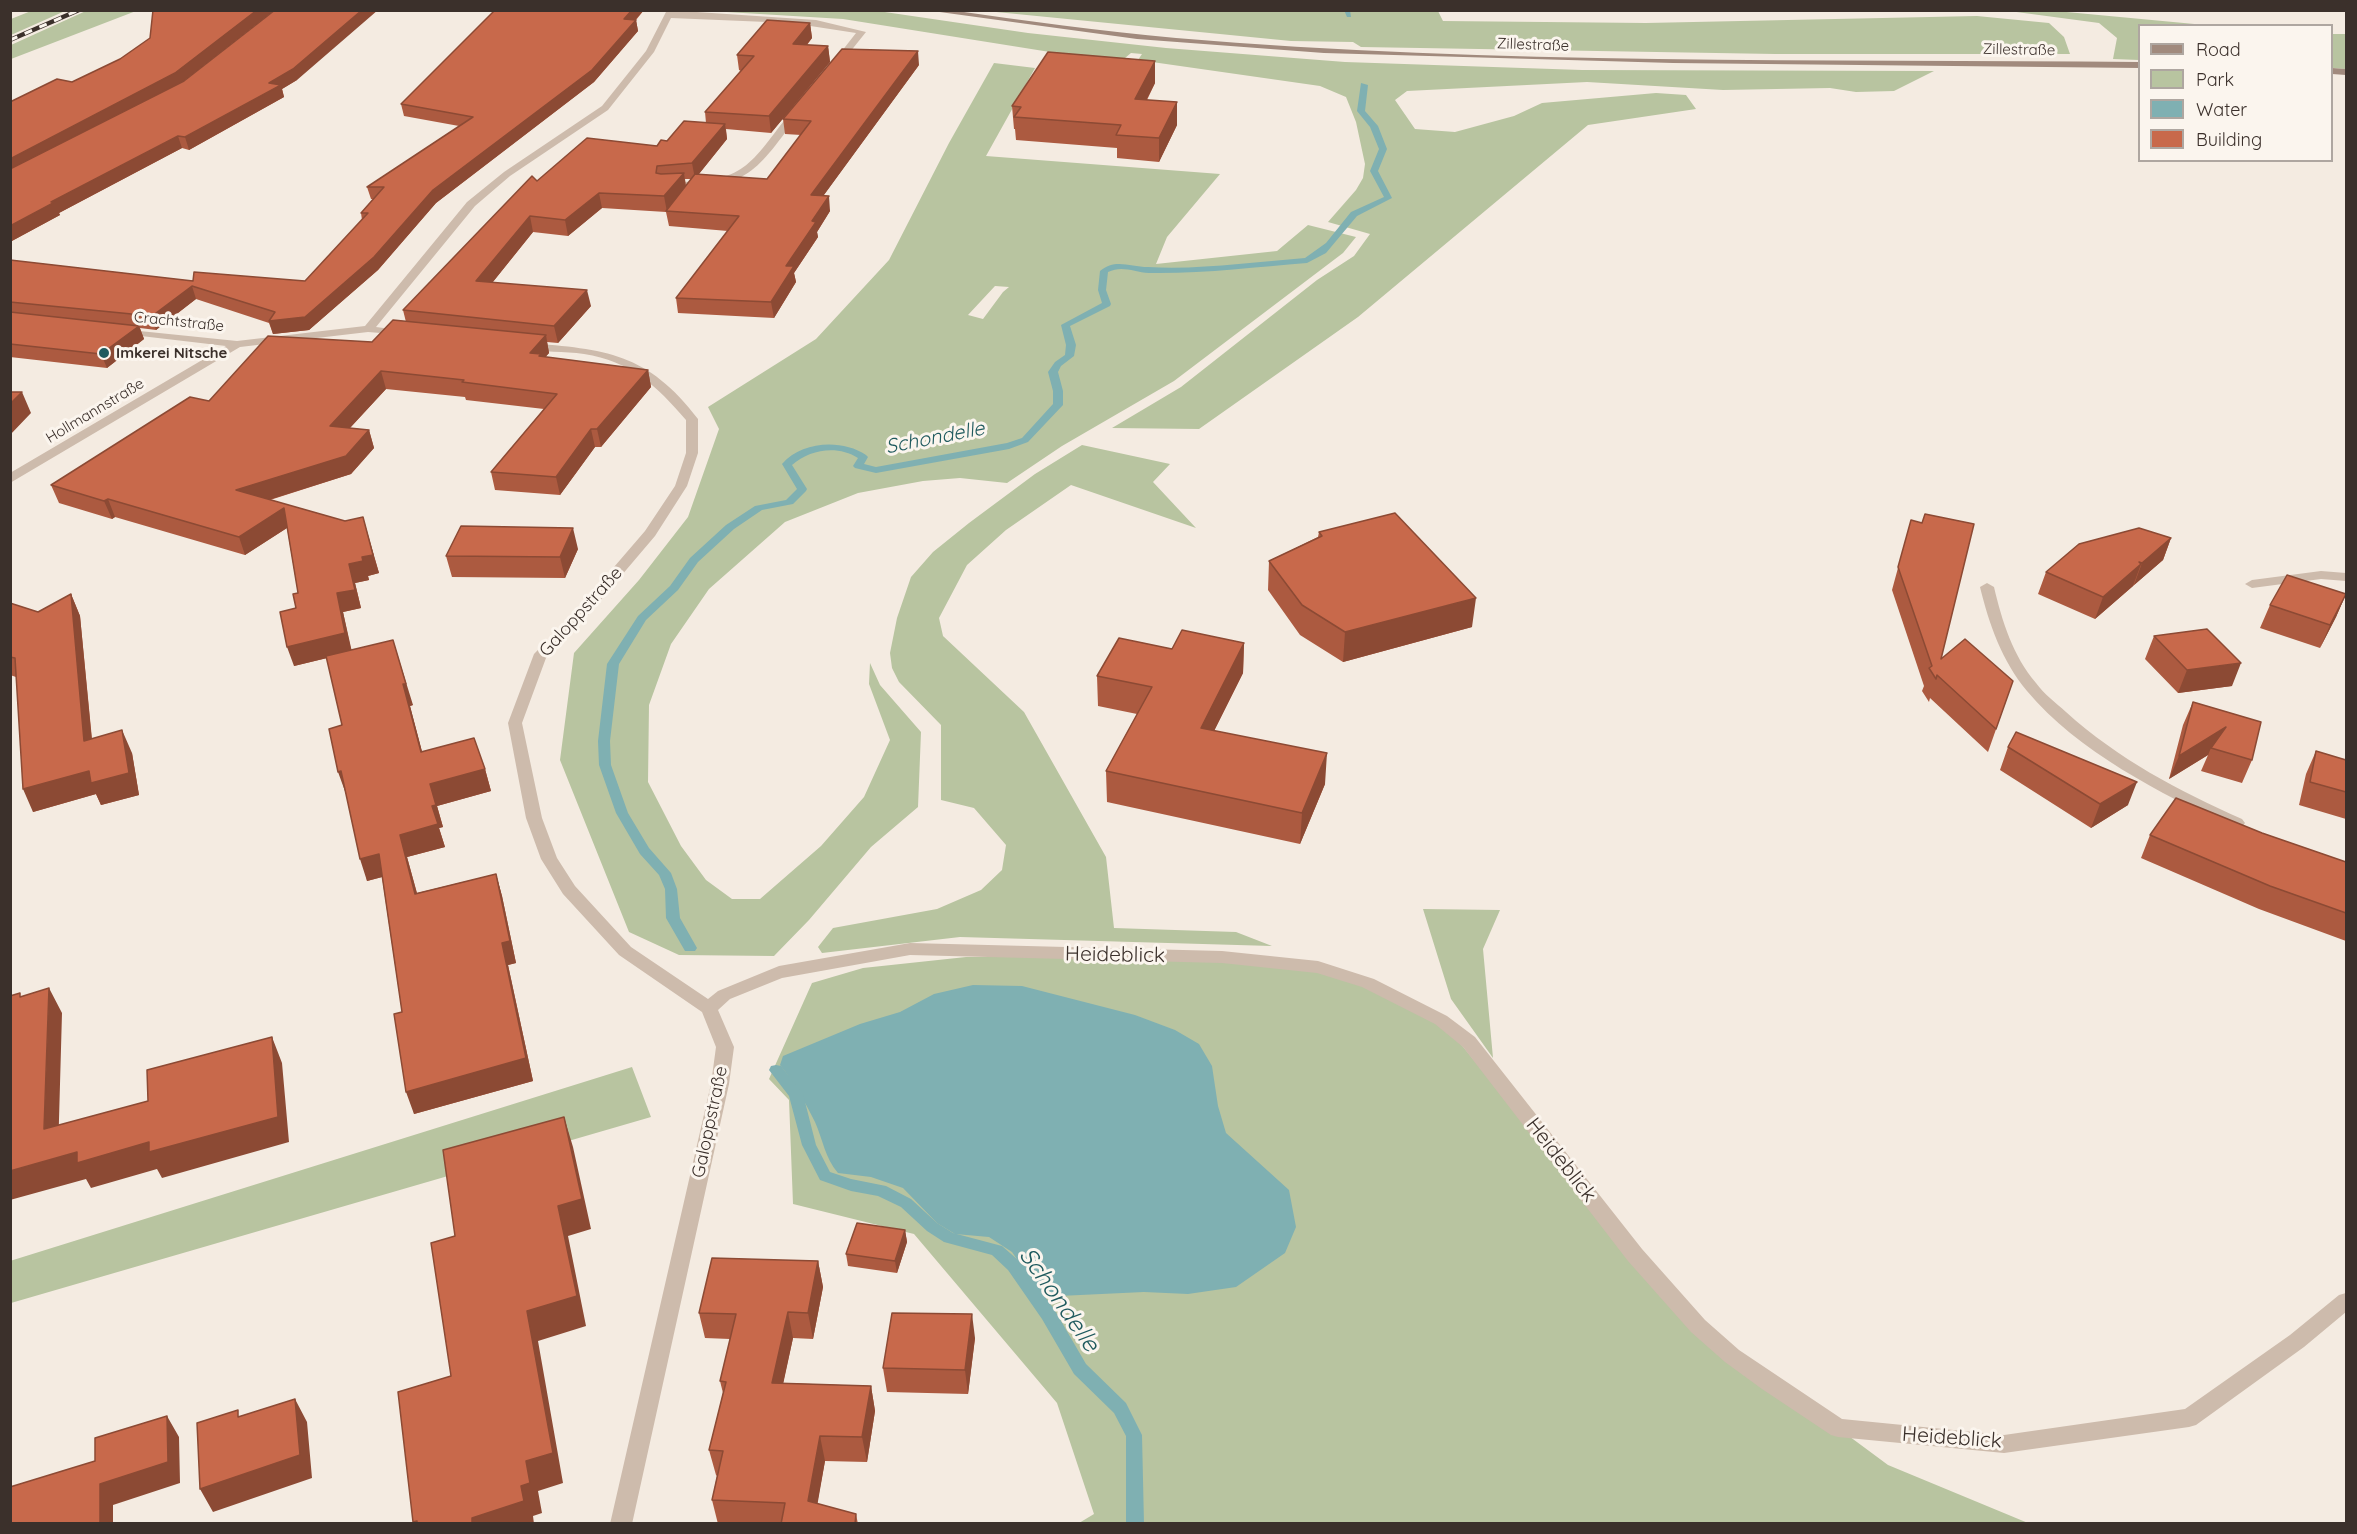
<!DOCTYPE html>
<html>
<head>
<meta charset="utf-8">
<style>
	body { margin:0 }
	#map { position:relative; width:2357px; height:1534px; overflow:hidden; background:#f4ebe1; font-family:Quicksand,sans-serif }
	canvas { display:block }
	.frame { position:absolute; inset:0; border:12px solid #3b302b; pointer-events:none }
	.legend { position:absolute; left:2138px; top:24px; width:195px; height:138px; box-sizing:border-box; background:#fbf5ee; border:2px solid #aea6a0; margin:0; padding:8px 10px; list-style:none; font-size:18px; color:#3b302b }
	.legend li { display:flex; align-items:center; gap:12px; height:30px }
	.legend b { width:30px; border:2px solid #aea6a0 }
</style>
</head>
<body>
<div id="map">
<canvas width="2357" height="1534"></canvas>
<div class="frame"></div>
<ul class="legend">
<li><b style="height:8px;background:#a18a7d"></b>Road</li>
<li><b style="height:16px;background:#b8c4a0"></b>Park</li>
<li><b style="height:16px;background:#7fb0b2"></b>Water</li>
<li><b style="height:16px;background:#c8694b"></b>Building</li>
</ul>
</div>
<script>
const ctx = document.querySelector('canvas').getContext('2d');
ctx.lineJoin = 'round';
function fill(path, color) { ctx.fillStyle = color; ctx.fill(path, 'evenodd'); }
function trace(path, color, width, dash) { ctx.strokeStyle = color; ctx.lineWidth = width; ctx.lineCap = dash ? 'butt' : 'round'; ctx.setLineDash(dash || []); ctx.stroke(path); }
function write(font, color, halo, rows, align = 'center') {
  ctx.font = font + ' Quicksand,sans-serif'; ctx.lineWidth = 6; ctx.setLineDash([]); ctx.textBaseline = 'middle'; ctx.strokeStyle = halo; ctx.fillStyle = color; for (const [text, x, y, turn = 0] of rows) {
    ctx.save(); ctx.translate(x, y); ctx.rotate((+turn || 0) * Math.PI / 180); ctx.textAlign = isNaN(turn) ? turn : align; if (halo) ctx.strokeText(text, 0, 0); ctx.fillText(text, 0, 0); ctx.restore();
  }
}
fill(new Path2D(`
	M88,10L136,11L11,59V45Z
	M31,11V10L65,11L11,35V19Z
	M710,11H878L1028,33L1166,48L1345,62L1582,70L1934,71L1894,91L1856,92L1830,88L1723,90L1587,82L1407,91L1395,100L1415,129L1455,132L1514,116L1542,103L1656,93L1686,95L1696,109L1588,125L1358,317L1199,429L1112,428L1181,387L1317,280L1354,256L1370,234L1328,222L1356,190L1363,178L1365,164L1356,122L1346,97L1320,86L1138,60L1142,54L1131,53L1119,63L843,19Z
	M1438,11L1443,21L1646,23L1977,16L2049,23L2064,37L2070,54H1775L1361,47L1353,42L1291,41L986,11Z
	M2009,11H2056L2205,25L2140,26L2139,60L2113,59L2117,38L2099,23Z
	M2332,34H2346V69L2332,68Z
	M994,63L1035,68L986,156L1220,174L1167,237L1156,264L1277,251L1308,225L1356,237L1343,253L1174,381L1062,446L1007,483L960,478L923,481L858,493L785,522L709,589L671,644L649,705L648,782L681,846L706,880L732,899H760L821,846L864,797L890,740L869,684L870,663L880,685L921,732L918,807L871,847L809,920L774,956L679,955L629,932L560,760L574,653L639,580L688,517L719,429L708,407L816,339L889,260L949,143ZM995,286L1009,287L1003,292L983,319L968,315Z
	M1082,445L1170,464L1153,482L1196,528L1071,485L1006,530L967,565L939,618L943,636L1024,712L1106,857L1114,928L1236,932L1272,946L960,937L822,953L818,947L833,928L937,909L981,890L1002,870L1006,845L974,808L941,800V725L899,682L892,668L890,653L897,618L911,577L933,552L969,523L1035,474Z
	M1423,909L1500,910L1483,949L1493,1058L1451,999Z
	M966,957H1222L1318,967L1441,1020L1635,1255L1769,1383L1838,1428L1888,1465L2028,1523H1079L1094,1514L1057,1403L914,1234L793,1204L789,1100L769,1079L812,983L863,968Z
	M632,1067L651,1117L11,1303L10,1261Z`), '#b8c4a0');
fill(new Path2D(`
	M973,985L1022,986L1135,1015L1175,1030L1199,1044L1212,1066L1218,1106L1226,1133L1289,1190L1296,1227L1285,1253L1236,1287L1188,1294L1144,1292L1059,1296L1040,1293L1012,1252L989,1237L955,1234L937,1223L903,1188L871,1177L838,1173C825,1158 823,1140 815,1122C805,1102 794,1082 780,1065L783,1056L860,1024L900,1012L934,994Z`), '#7fb0b2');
fill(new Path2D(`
	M1344,10H1350L1351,17H1347Z
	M1361,83L1368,85L1365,111L1378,126L1387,149L1378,171L1392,198L1357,216L1326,253L1307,263C1255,267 1201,274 1149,273C1134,272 1122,265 1108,272L1106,290L1111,304L1110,306L1070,326L1076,345L1074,356L1061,366L1058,372L1063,391V405L1028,442L1009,449L876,473L855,468L853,466L858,458C838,445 810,449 792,465L807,489L806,491L793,504L762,510L734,529L698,562L678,590L646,620L619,664L610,741L611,765L628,813L649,848L671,873L677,889L680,918L697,948L695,951H685L666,918L665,889L659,875L640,854L616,813L599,765L598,741L607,664L638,616L670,586L690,558L726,525L755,506L786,500L797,489L782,464C802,441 842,439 866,455L868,457L864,464L876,467L1007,443L1022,438L1053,404V391L1048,372L1055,362L1065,355L1066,345L1061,325L1102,303L1098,290L1100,271C1115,258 1130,267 1148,267C1200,270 1253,262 1305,258L1326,243L1351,212L1384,197L1370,171L1379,149L1370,127L1357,111Z
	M776,1065L781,1066L803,1094L816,1145L830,1172L851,1179L886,1186L911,1199L937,1223L953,1233L1002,1246L1018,1260L1054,1309L1086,1364L1126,1403L1142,1435L1144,1524H1126V1436L1114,1413L1074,1374L1042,1319L1008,1270L992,1255L944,1242L927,1231L901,1207L878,1196L851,1191L820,1180L802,1145L789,1096L769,1070L771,1066Z`), '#7fb0b2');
fill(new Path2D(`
	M667,10L816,20L866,32L838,67L835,68L831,65L856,33L791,23L671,18L654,52L608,110L510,176L475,206L376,327L406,331V335L368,332L240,347L10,483V473L226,346L124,334L120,333V329L237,341L365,326L467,202L504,172L602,106L646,51Z
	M793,109L801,111C754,175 748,189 665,188L660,185L665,182C746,183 746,169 793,109Z
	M528,343C605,349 648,353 698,419V453L687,486L655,536L587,616L546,658L522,723L542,818L557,858L575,886L631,947L708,999L718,991L779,966L910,943L1222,951L1318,961L1374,979L1447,1016L1475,1037L1642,1249L1705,1320L1739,1350L1842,1419L2004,1435L2185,1409L2290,1335L2339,1295L2346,1293V1312L2304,1347L2196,1425L2189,1427L2004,1453L1838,1437L1831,1435L1762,1389L1725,1362L1691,1332L1628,1261L1463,1047L1435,1024L1362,987L1317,973L1222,963L910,955L782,978L730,999L718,1010L734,1047L729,1084L632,1524H610L711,1084L716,1047L702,1012L619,955L563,894L541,859L526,818L508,723L534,654L577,610L645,531L675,486L686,453V420C657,386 630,361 584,354C564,351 543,353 524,348V344Z
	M2321,571L2346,573V581L2321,579L2252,588L2245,584L2252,580Z
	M1987,583L1994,587C2002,621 2013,656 2036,683C2044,694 2056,703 2066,712C2118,759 2179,791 2242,819L2245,823L2242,827H2232C2161,794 2077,751 2027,691C2002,661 1989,624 1980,587Z`), '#cdbbac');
fill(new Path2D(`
	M925,10H950C1025,21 1101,31 1176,38C1496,65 1819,59 2140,62V68L1673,63L1324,53L1137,39Z
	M2332,68L2346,69V75L2332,74Z`), '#a18a7d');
const rail = new Path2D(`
	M10,40L79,10`);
trace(rail, '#3b302b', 4.5);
trace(rail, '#fbf5ee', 3, [8]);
fill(new Path2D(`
	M495,10H644L636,20L638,31L594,82L436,203L378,270L309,330L273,334L269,323L196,299L156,330L140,328L144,339L107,368L10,357V260L193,281H305L362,220L361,213L373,199H371L367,187L459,126L404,116L401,104Z
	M810,23L812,38L807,45L828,46L830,62L771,133L726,129L727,139L698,175L767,179L801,135L785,134L783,119L919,65L823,196L830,211L817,232L818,237L794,273L796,282L774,318L678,313L676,298L728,231L669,226L666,212L602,208L568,236L533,232L492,283L591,306L558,343L547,342L549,353L545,357L648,370L651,387L601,447H595L560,495L495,490L491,472L544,409L466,400L465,397L386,389L350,428L369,430L374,448L351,474L270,500L368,536L379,573L368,576L369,580L355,583L361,608L343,612L351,650L413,705L410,706L422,752L485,769L491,791L437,806L443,827L439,828L445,847L407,857L417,893L496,874L502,896L516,963L508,965L533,1081L414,1114L402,1012L382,877L367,881L342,725L327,658L294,666L296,608L298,593L287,528L245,555L115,517L112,519L59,503L51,485L209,401L372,342L406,322L403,310L537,181L657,146L706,123L705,112L741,71L739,70L737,55ZM685,179H692L686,186Z
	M1155,61V83L1147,100L1177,102V125L1159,162L1117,158V148L1016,140L1015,129H1014L1012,106Z
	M297,80L282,89L284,97L189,150L182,148L59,213L60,215L10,242V102L72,82Z
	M1911,520L1941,659L2013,681L1988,752L1930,698L1929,702L1922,691L1924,686L1892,590Z
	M1319,532L1472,627L1343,662L1300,635L1268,590L1269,561L1318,537Z
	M2171,538L2163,560L2095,619L2038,594L2046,572Z
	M578,549L565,578L452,577L446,556Z
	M71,594L80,616L92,739L132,753L139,795L101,805L96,794L33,812L16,677L10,675V603L38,612Z
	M2346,594L2336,617L2320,648L2260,628L2270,605Z
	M2154,636L2232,686L2178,693L2145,659Z
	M1244,643L1243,673L1214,731L1325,784L1300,844L1107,802L1106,771L1137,714L1098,706L1097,676L1172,649Z
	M2193,702L2252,760L2242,783L2201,771L2208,755L2169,779L2183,725Z
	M2008,747L2128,805L2091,828L2000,770Z
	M2316,751L2346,760V819L2299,805L2306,774Z
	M2262,833L2346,862V941L2259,909L2141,858L2150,835Z
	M905,1230L907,1242L897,1273L848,1266L846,1254Z
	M818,1261L823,1287L813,1339L793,1338L783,1383L871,1386L875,1411L867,1462L825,1461L817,1504L856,1514L858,1524H718L712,1500L717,1476L716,1475L709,1450L723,1393L720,1381L730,1339L705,1338L699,1313Z
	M975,1338L968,1394L887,1392L883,1368Z`), '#ac5a40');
fill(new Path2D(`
	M257,10H275L179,85L10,174V159Z
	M362,10H378L297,80L282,89L284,97L189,150L185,137L269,83Z
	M632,10H644L626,30L624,19Z
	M636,20L638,31L594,82L436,203L378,270L309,330L273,334L269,321L433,190Z
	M810,23L812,38L795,59L793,44Z
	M828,46L830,62L771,133L769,116Z
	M918,51L919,65L813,210L811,195Z
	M1155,61V83L1135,122V99Z
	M1177,102V125L1159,162V138Z
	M725,124L727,139L695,179L692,163Z
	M178,136L182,148L59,213L60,215L10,242V226L51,202Z
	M684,173L686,189L667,212L664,196Z
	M599,193L602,208L568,236L565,220Z
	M829,196L830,211L817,232L818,237L794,273L796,282L774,318L771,302L786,266L812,221Z
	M530,216L533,232L480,298L476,281Z
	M192,286L196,299L156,330L152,316Z
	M587,290L591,306L558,343L554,326Z
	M139,326L144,339L107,368L101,354Z
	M546,335L549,353L543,360L530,353Z
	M648,370L651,387L601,447L597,429Z
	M381,371L386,389L335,444L330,426Z
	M22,392L31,413L10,435V404Z
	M591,429L595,447L560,495L556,477Z
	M369,430L374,448L351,474L243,508L236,490Z
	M108,499L115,517L112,519L104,501Z
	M284,508L290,526L245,555L239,537Z
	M363,517L379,573L368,576L369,580L355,583L361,608L343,612L352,652L294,666L287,647L337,593L349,564L362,557Z
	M573,528L578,549L565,578L560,557Z
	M2171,538L2163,560L2134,585L2142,563Z
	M2141,564L2133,586L2095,619L2103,597Z
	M71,594L80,616L94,763L84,741Z
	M2346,594L2336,617L2320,648L2330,625Z
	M1476,598L1472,627L1343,662L1345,632Z
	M393,640L413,705L410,706L428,774L421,752L403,684Z
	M1244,643L1243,673L1200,759L1201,728Z
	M2241,663L2232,686L2178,693L2187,670Z
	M2226,727L2211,748L2208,755L2169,779L2179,756Z
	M122,730L132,753L139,795L101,805L96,794L33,812L23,789Z
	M1327,753L1325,784L1300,844L1302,813Z
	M485,769L491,791L437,806L443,827L439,828L445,847L407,857L423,916L415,894L400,835L432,806L430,784Z
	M341,771L346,794L338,772Z
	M2137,782L2128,805L2091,828L2100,804Z
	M379,854L386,876L367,881L360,859Z
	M496,874L502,896L516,963L508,965L533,1081L414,1114L406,1092Z
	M49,988L62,1013L58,1155L44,1129Z
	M272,1037L282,1063L289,1142L162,1178L157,1169L91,1188L86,1179L10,1200V1171L77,1152Z
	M564,1117L573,1147L591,1229L568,1236L586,1326L538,1341L563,1483L538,1491L542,1513L533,1516L534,1524H472V1518L521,1486L526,1461L527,1311L558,1206Z
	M905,1230L907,1242L897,1273L895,1261Z
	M818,1261L823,1287L813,1339L808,1313Z
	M788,1312L793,1338L778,1408L772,1383Z
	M972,1314L975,1338L968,1394L965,1370Z
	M871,1386L875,1411L867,1462L862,1437Z
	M295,1399L307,1422L312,1478L213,1512L200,1489Z
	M167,1416L179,1437L180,1483L113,1505V1524H100V1484Z
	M820,1436L825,1461L814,1524L808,1501Z`), '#8c4a34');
const building = new Path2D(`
	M153,10H257L175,73L10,159V102L57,79L72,82L120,59L150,38Z
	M275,10H362L293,69L269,83L281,85L185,137L178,136L51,202H55L10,226V169L184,81Z
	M495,10H632L624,19L636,20L592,70L433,190L374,257L305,317L269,321L275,312L192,286L152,316L10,302V260L193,281L194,272L305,281L368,213H361L384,187H367L473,117L401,104Z
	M767,20L810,23L793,44L828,46L769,116L705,112L754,56L737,55Z
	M842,49L918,51L811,195L829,196L812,221L816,222L786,266H794L771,302L676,298L739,216L666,211L695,174L767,179L811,121L783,119Z
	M1048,52L1155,61L1135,99L1177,102L1159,138L1116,135L1121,125L1014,117L1021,107L1012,106Z
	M684,121L725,124L692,163L657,166L656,173L661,174L684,173L664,196L599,193L565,220L530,216L476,281L587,290L554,326L403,310L532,176L537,181L587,138L657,146L661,140L667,141Z
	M10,312L139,326L101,354L10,344Z
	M393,320L546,335L530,353L541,354L539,356L648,370L597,429H591L556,477L491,472L557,394L462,382L464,380L381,371L330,426L369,430L346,456L236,490L345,521L363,517L373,555L362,557L363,561L349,564L355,590L337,593L345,633L287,647L280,612L296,608L293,594L298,593L284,508L239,537L108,499L104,501L51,485L190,397L209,401L268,336L372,342Z
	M10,392H22L10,404Z
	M1395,513L1476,598L1345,632L1302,605L1269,561L1322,536L1319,532Z
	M1925,514L1974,524L1941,659L1965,639L2013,681L1996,729L1937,675L1936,679L1929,668L1932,666L1898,567L1911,520L1922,523Z
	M461,526L573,528L560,557L446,556Z
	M2139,528L2171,538L2142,563L2139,562L2141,564L2103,597L2046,572L2079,544Z
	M2287,575L2346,594L2330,625L2270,605Z
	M71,594L84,741L122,730L129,773L91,783L89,771L23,789L15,658L10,657V603L38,612Z
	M2207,629L2241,663L2187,670L2154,636Z
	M1182,630L1244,643L1201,728L1327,753L1302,813L1106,771L1152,687L1097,676L1119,638L1172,649Z
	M393,640L406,684H403L421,752L474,738L485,769L430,784L436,805L432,806L438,824L400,835L415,894L496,874L510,941L502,943L526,1058L406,1092L394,1014L402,1012L379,854L360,859L341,771L338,772L329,729L342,725L326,656Z
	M2193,702L2261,722L2252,760L2211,748L2226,727L2179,756Z
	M2016,732L2137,782L2100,804L2008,747Z
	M2316,751L2346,760V792L2310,782Z
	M2176,798L2262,833L2346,862V913L2270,886L2150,835Z
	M49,988L44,1129L148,1101L147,1070L272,1037L278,1117L149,1152V1142L77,1163V1152L10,1171V996L20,993V997Z
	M564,1117L582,1199L558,1206L577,1296L527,1311L553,1453L526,1461L530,1483L521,1486L524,1501L472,1518V1524H417V1521L413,1522L398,1392L451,1376L431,1243L455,1236L443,1150Z
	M857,1223L905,1230L895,1261L846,1254Z
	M712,1258L818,1261L808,1313L788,1312L772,1383L871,1386L862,1437L820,1436L808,1501L856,1514L855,1524H781L785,1503L712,1500L723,1451L709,1450L726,1382L720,1381L736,1314L699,1313Z
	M892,1313L972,1314L965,1370L883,1368Z
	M295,1399L300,1455L200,1489L197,1423L238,1410V1417Z
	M167,1416L168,1462L100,1484V1524H10V1487L95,1461V1438Z`);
fill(building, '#c8694b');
trace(building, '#8c4a34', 1.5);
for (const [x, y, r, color] of [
	[104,353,6,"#1f5a5e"]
]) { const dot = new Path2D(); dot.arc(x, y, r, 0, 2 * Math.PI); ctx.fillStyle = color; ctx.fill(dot); trace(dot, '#fbf5ee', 2); }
write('15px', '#3b302b', '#fbf5ee', [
	["Zillestraße",1533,45,2],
	["Zillestraße",2019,50,1],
	["Crachtstraße",179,322,6],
	["Hollmannstraße",95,411,-31]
]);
write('bold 15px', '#3b302b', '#fbf5ee', [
	["Imkerei Nitsche",116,353]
], 'left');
write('18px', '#3b302b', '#fbf5ee', [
	["Galoppstraße",581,612,-48],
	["Galoppstraße",710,1122,-78]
]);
write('italic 20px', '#1f5a5e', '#fbf5ee', [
	["Schondelle",935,438,-11]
]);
write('21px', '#3b302b', '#fbf5ee', [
	["Heideblick",1115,955,1],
	["Heideblick",1561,1160,52],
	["Heideblick",1952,1438,4]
]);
write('italic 24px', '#1f5a5e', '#fbf5ee', [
	["Schondelle",1059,1300,55]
]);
</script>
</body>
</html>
